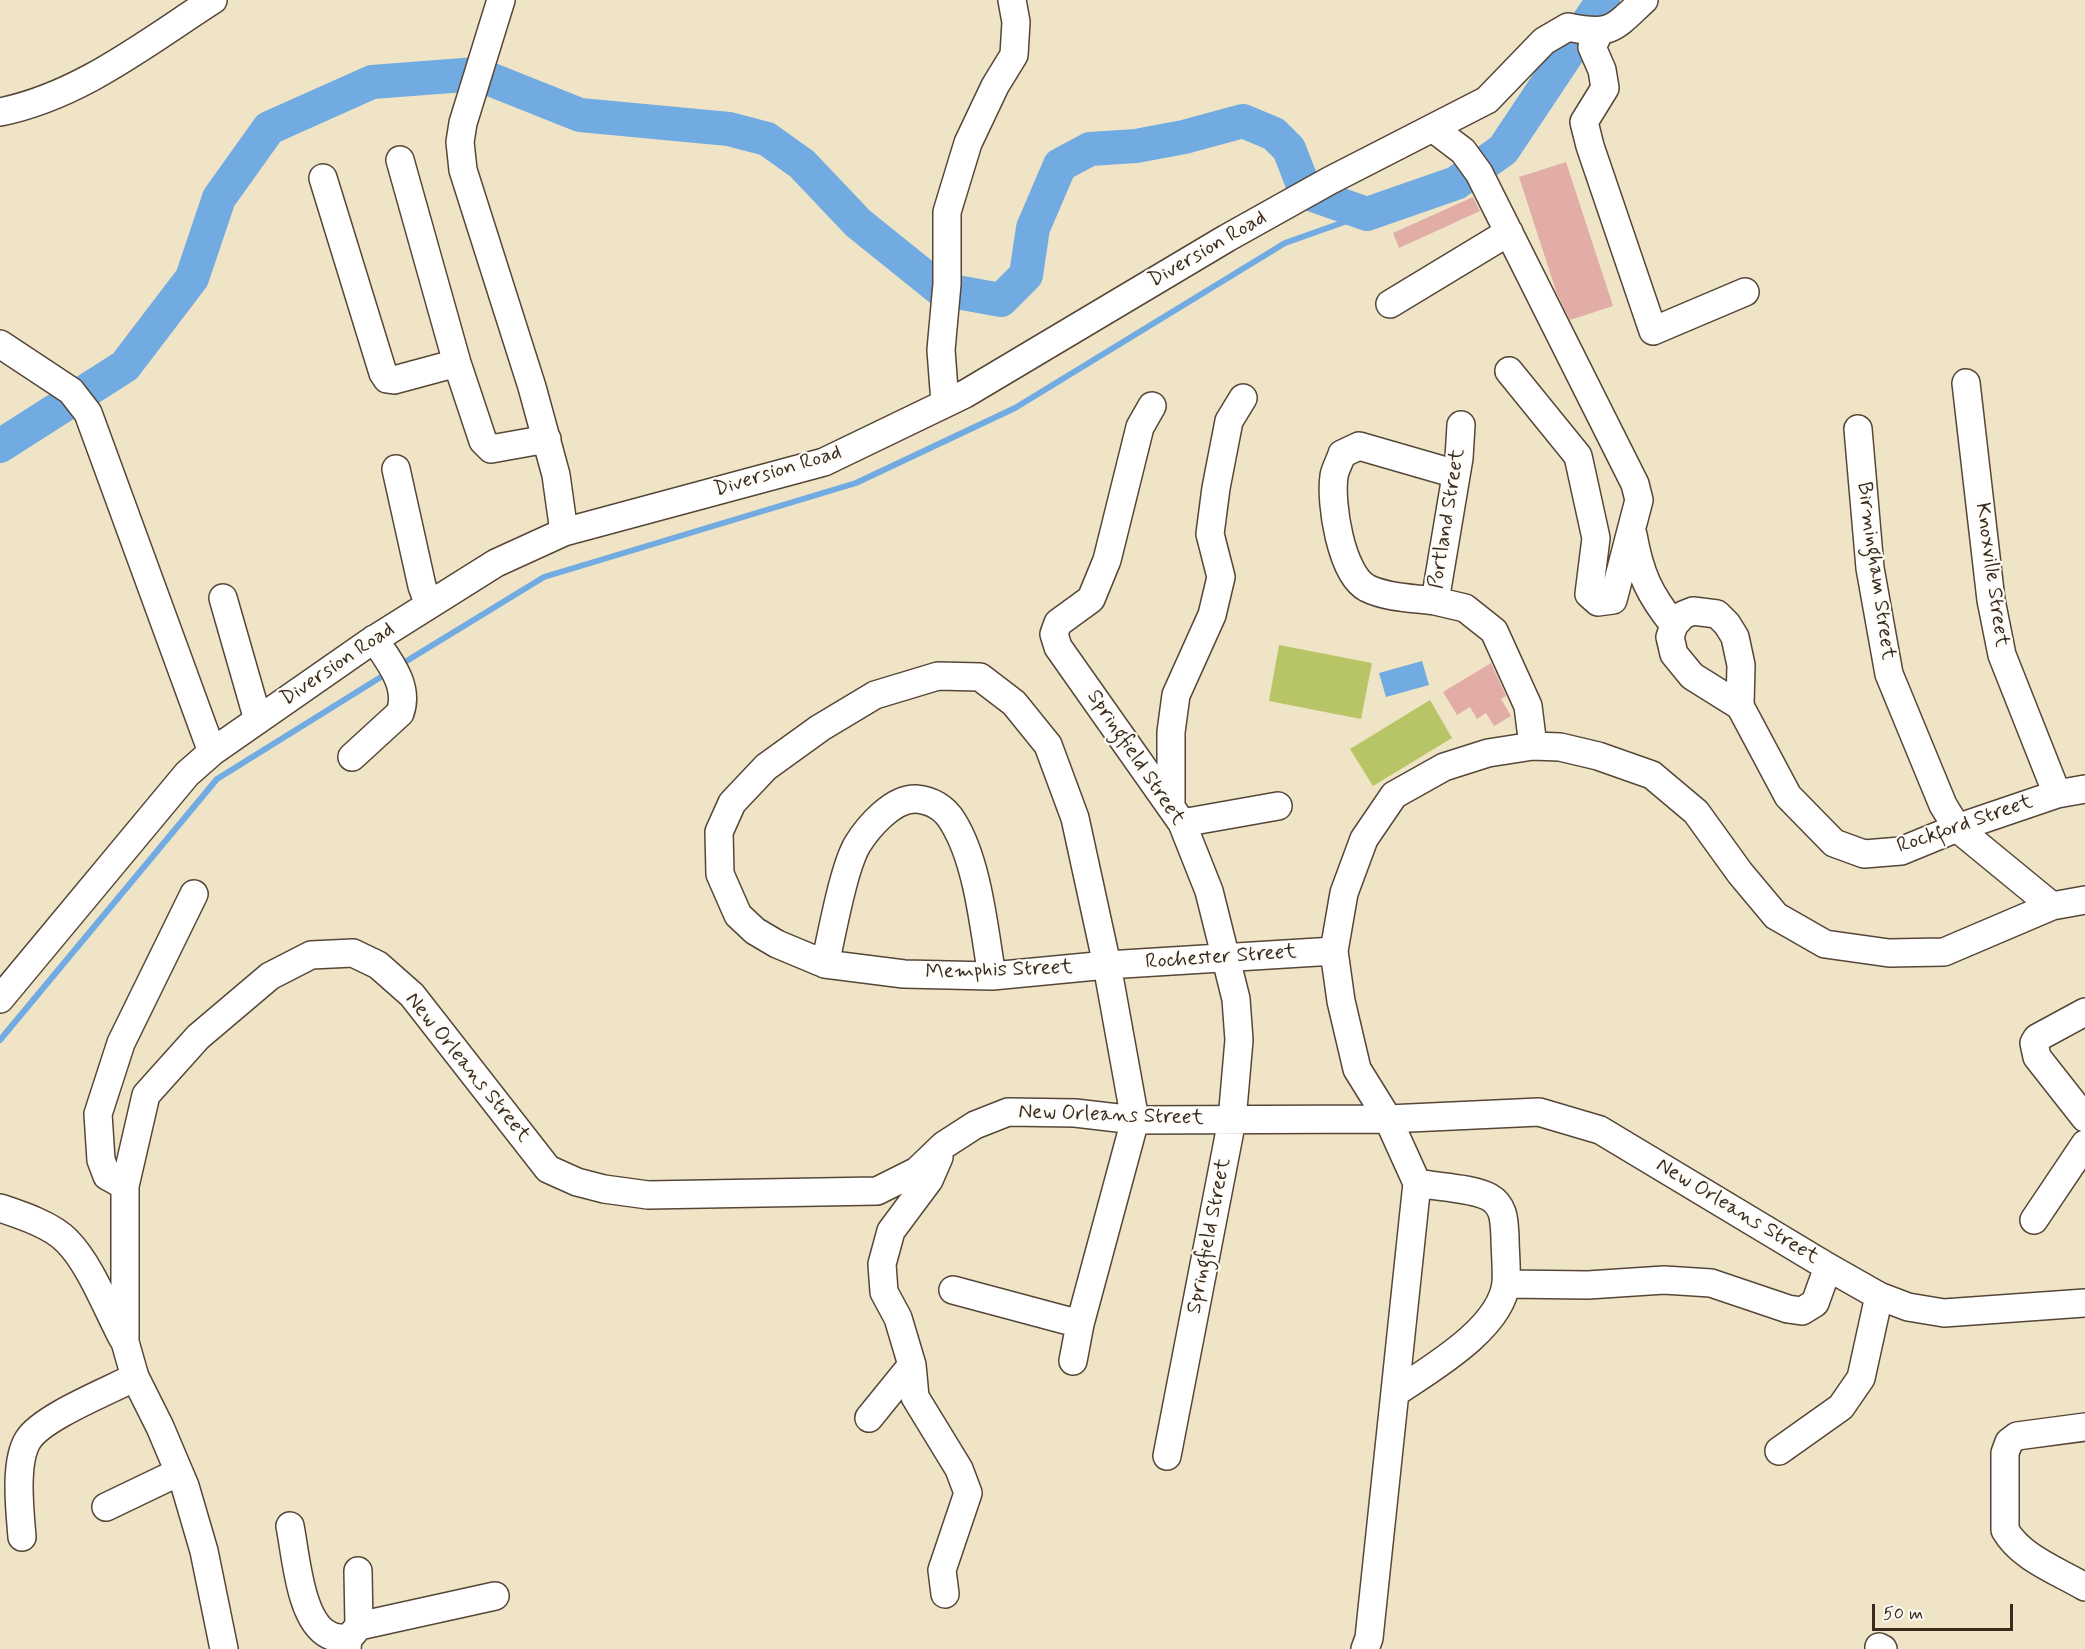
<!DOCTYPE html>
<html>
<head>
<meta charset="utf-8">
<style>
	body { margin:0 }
	#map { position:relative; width:2085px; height:1649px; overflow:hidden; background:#efe4c6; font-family:Mynerve,sans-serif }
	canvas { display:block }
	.scale { position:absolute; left:1872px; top:1604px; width:141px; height:27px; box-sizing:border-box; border:3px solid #3b2a1e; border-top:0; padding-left:8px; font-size:18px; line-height:21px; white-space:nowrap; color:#3b2a1e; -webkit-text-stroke:4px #fdfcf7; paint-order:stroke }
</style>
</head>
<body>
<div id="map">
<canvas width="2085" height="1649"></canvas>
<div class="scale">50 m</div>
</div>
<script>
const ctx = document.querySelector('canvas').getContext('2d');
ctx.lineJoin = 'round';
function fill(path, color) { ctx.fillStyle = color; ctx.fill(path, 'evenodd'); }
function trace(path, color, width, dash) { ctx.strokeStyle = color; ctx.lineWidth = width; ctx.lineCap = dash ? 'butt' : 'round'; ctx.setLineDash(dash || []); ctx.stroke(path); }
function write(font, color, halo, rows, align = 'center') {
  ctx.font = font + ' Mynerve,sans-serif'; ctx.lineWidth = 4.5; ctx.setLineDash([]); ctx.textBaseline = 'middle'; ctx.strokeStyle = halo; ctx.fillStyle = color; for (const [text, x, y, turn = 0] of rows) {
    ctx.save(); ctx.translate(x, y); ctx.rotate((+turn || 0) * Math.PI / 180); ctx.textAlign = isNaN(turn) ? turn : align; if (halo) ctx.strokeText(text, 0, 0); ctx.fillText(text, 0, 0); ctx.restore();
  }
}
fill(new Path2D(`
	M1279,645L1372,663L1361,719L1269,701Z
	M1430,700L1452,738L1373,786L1350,749Z`), '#b8c566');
fill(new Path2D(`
	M1422,661L1429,685L1386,697L1379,673Z`), '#71abe1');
trace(new Path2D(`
	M400,665L544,577L856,483L1015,408L1285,243L1367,214
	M0,1040L217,779L389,672`), '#71abe1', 6);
trace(new Path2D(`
	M1313,195L1367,214L1456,183L1503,150L1603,0
	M0,446L125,366L192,278L219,198L269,128L372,82L477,74L580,115L729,129L767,139L802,164L858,223L940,289L1001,300L1026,275L1033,228L1060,165L1090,149L1136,146L1184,137L1243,121L1274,134L1289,149L1303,185`), '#71abe1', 34);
fill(new Path2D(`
	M1566,162L1613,306L1570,320L1557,294L1519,177Z
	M1473,197L1480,211L1399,248L1393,233Z
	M1491,663L1506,696L1501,699L1511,716L1494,726L1486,713L1477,719L1470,707L1457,715L1443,692Z`), '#e2ada7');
const minor = new Path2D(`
	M501,0L463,123L460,142L463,170L532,387L556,475L564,532
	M1599,33L1592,47L1602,70L1605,88L1584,122L1590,146L1653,331L1745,292
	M0,112C80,96 146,43 213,0
	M1434,129L1463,151L1479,173L1635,484L1639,500L1613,600L1598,602L1589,594L1596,538L1578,456L1509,371
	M400,160L457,363L483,441L491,449L547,439
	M323,178L383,373L387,379L394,380L457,363
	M1390,304L1509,232
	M0,344L71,391L88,413L212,752
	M1966,383L1991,600L2002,655L2057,794
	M945,403L941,350L947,284V212L968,143L995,86L1014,55L1016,22L1012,0
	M1152,406L1140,427L1107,560L1091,599L1058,623L1054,634L1058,647L1182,823L1209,891L1236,999L1239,1040L1232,1120L1167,1456
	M1461,425L1459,458L1435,601L1465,608L1494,631L1528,706L1533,746
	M1858,429L1870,568L1889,674L1943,805L1957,828L2052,906
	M396,469L422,586L429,605
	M1633,535C1640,574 1649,594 1674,625
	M223,598L258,720
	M1435,601C1414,598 1387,598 1367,588C1341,574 1330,503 1334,476C1335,469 1340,461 1342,454L1359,446L1456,474
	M1740,706L1692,676L1674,654L1670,637L1674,625L1683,615L1693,611L1717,614L1727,624L1735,637L1741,665L1740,706L1788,796L1834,843L1864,854L1901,851L1957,828L2057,794L2085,789
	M352,757L400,713C410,686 389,661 374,639
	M1171,807V732L1176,695L1212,615L1221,577L1210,534L1216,488L1229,421L1243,398
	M1182,823L1278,806
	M825,964C832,934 843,870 857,845C868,827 893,798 916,799C931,800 945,808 953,822C978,862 984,929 992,976
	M0,999L187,774L212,752L367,644L496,563L564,532L824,462L965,394L1227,238L1329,181L1487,100L1544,41L1568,27C1611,36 1613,29 1644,0
	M2085,1012L2037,1038L2034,1043L2037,1057L2085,1118
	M939,1157L929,1180L891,1231L882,1264L884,1292L898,1318L912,1365L915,1397L959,1469L968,1493L942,1570L945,1594
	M125,1186L107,1176L101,1160L98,1114L121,1043L194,894
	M0,1208C21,1215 52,1225 67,1241C90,1264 107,1309 123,1339
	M2034,1220L2085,1144
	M1506,1284L1588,1285L1664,1280L1711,1283L1788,1309L1802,1311L1815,1303L1828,1267
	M953,1290L1080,1324
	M1073,1361L1080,1324L1135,1120L1107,965L1075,818L1048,745L1014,703L980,677L938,676L875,695L820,728L766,767L732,803L719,832L720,874L738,915L755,931L777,944L825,964L904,974L992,976L1107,965L1334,951
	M1395,1393C1430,1369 1501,1329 1506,1283C1507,1268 1505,1252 1505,1237C1504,1222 1505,1206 1489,1197C1473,1188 1437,1187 1417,1183
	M869,1418L912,1365
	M2085,1427L2017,1436L2009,1442L2005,1453V1530C2021,1558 2058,1571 2085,1587
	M1779,1451L1841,1407L1861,1378L1879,1296
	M106,1507L179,1472
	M290,1526C296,1556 300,1621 329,1635C334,1638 342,1638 348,1639
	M22,1537C20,1512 14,1462 28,1440C42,1417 109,1391 135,1377
	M358,1571L359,1626
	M1879,1647L1883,1649
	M224,1649L204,1551L185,1486L160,1427L135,1377L125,1342V1186L146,1095L198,1037L270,976L311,955L353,953L378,965L412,995L548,1169L577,1182L604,1189L648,1195L877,1191L917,1171L944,1145L975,1125L1008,1112L1075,1113L1135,1120L1388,1119L1539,1112L1600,1130L1828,1267L1879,1296L1908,1307L1944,1313L2085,1303
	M347,1649L348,1639L359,1626L495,1596
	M1365,1649L1369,1638L1417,1183L1388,1119L1357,1069L1341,1001L1334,951L1344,893L1364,839L1394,795L1444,767L1488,753L1533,746L1560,747L1598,756L1652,775L1696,812L1740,873L1776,916L1825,944L1889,953L1944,952L2052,906L2085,900`);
trace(minor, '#564637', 30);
trace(minor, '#fff', 27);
write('21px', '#3b2a1e', '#fdfcf7', [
	["Diversion Road",1208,250,-30],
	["Diversion Road",778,472,-17],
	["Portland Street",1448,519,-81],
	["Birmingham Street",1875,571,82],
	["Knoxville Street",1991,575,82],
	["Diversion Road",338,665,-34],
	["Springfield Street",1135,758,56],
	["Rockford Street",1965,825,-19],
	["Rochester Street",1221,958,-4],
	["Memphis Street",999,971,-2],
	["New Orleans Street",467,1068,51],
	["New Orleans Street",1111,1116,2],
	["New Orleans Street",1737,1212,31],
	["Springfield Street",1210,1236,-79]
]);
</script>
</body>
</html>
